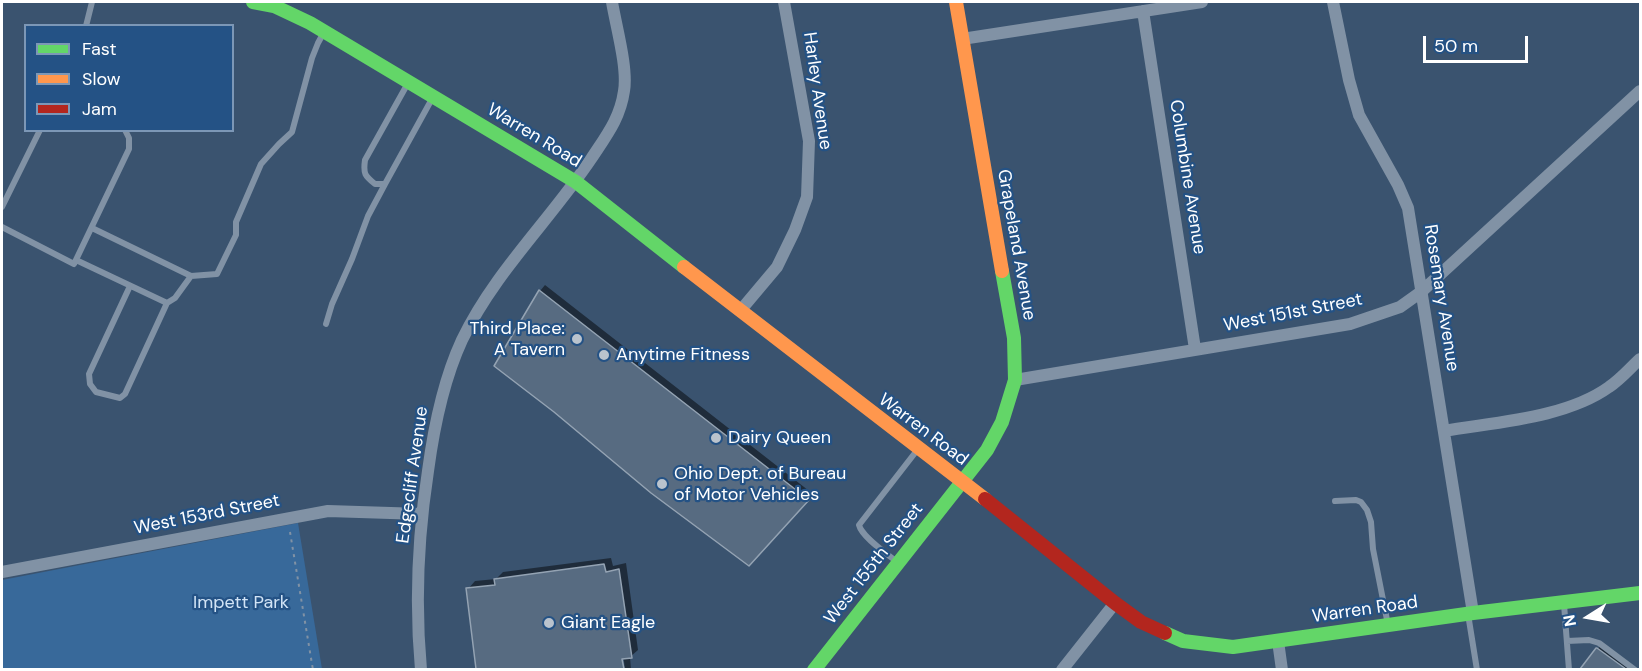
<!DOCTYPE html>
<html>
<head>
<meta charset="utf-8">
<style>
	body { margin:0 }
	#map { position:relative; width:1642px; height:671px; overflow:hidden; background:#3a536f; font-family:"DM Sans",sans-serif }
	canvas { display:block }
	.frame { position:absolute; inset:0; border:3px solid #fff; pointer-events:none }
	.legend { position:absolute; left:24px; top:24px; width:210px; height:108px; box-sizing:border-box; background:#245285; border:2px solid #7c97b6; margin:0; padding:8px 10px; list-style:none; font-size:18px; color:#fff }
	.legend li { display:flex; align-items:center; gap:12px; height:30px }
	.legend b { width:30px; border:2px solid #7c97b6 }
	.north { position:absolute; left:1558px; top:587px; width:60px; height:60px; -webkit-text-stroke:4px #245285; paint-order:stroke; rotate:259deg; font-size:16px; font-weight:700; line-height:24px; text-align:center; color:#fff }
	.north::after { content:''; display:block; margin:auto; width:21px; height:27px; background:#fff; clip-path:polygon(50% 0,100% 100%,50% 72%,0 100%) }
	.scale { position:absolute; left:1423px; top:36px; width:105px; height:27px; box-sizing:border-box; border:3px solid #fff; border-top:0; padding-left:8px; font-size:18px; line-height:21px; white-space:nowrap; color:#fff; -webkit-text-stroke:4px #245285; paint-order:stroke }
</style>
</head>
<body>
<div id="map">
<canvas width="1642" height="671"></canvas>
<div class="frame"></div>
<ul class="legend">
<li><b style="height:8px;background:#63d668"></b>Fast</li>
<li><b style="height:8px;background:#ff974d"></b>Slow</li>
<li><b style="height:8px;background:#b3261e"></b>Jam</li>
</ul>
<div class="north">N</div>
<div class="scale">50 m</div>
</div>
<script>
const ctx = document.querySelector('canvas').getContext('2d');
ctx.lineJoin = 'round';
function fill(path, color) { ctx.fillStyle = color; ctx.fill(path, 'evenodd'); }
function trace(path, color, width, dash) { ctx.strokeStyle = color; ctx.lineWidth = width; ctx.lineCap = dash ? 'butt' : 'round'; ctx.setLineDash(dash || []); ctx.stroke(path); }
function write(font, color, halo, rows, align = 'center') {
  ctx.font = font + ' "DM Sans",sans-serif'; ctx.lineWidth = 4.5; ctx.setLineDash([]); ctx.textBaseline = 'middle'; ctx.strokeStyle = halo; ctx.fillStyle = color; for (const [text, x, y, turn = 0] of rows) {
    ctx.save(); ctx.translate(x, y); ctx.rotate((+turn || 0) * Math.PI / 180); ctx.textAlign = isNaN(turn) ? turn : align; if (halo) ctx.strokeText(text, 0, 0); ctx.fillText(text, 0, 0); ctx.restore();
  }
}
fill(new Path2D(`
	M298,523L322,669H2V580Z`), '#38699a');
fill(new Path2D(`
	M545,285L813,494L754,559L496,366L540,291Z
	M611,558L613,566L626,563L638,650L630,657L631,670H625L623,652H620L622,670H478L468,589L475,581L496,579L503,572Z
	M1601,645L1633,670H1582Z`), '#0007');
const building = new Path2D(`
	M539,290L809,500L749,566L651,493L554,412L494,366Z
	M604,564L606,572L619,569L632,658L622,659L624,669H476L466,588L495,585L494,579Z
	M1596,648H1597L1626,669H1580Z`);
fill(building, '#576b81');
trace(building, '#94a3b3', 1.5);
trace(new Path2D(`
	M290,532L313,670`), '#8192a5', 2, [3, 4.5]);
trace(new Path2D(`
	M86,26L92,2
	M408,83L365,160C363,174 365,176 375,184H385L433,97
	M2,207L40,130
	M2,227L74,264L129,149V138L125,130
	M92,228L191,276L217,274L236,235V222L261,164L279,144L292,132L312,58L318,43L324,32
	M76,260L167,303L175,298L191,276
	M130,286L89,374L90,384L96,392L120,398L125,394L167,303
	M326,324L332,304L352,259L368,216L385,184
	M1335,501L1356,500L1361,502L1367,510L1371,522L1373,549L1388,625
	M896,561C886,553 862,537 859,525L918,449
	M1564,604L1569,670
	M1468,614L1477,670
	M1567,641L1589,640L1599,643L1635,670`), '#8192a5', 6);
trace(new Path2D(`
	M1333,2L1349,80L1359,115L1398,185L1408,208L1473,613
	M1143,11L1195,349
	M962,39L1202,2
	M740,311L777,267L795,230L807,197L809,141L784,2
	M1015,380L1350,324L1400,307L1421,292L1640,91
	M1444,431C1496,422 1566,418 1609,387C1621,379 1630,368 1640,359
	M2,572L328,511L422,514
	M1278,641L1282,670
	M421,670C415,604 418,536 428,471C434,426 443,381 462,340C494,273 550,220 591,159C606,136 620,119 624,91C628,68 616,26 612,2
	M1062,670L1115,603`), '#8192a5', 12);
trace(new Path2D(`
	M253,2L274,6L310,23L576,182L684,267
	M1165,633L1183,641L1233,647L1473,613L1640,593
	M814,670L987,450L1002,422L1015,380L1014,338L1002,271`), '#63d668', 14);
trace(new Path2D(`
	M956,2L1002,271
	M684,267L985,499`), '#ff974d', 14);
trace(new Path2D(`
	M985,499L1115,603L1141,622L1165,633`), '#b3261e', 14);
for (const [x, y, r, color] of [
	[577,339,6,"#bac3cd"],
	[604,355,6,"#bac3cd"],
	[716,438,6,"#bac3cd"],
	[662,484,6,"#bac3cd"],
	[549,623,6,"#bac3cd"]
]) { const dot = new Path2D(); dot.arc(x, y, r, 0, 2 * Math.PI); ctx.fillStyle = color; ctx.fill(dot); trace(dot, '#245285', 2); }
write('18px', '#fff', '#245285', [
	["Harley Avenue",817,91,82],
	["Warren Road",534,136,31],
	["Columbine Avenue",1187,177,81],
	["Grapeland Avenue",1016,245,80],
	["Rosemary Avenue",1441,298,81],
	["West 151st Street",1293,313,-11],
	["Warren Road",923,430,37],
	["Edgecliff Avenue",413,475,-82],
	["West 153rd Street",207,515,-11],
	["West 155th Street",874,564,-52],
	["Warren Road",1365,610,-8]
]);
write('18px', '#fff', '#245285', [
	["Third Place:",565,329,"right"],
	["A Tavern",565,350,"right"],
	["Anytime Fitness",616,355],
	["Dairy Queen",728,438],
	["Ohio Dept. of Bureau",674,474],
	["of Motor Vehicles",674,495],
	["Giant Eagle",561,623]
], 'left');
write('18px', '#d2e4f6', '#245285', [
	["Impett Park",241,603]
]);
</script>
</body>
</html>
